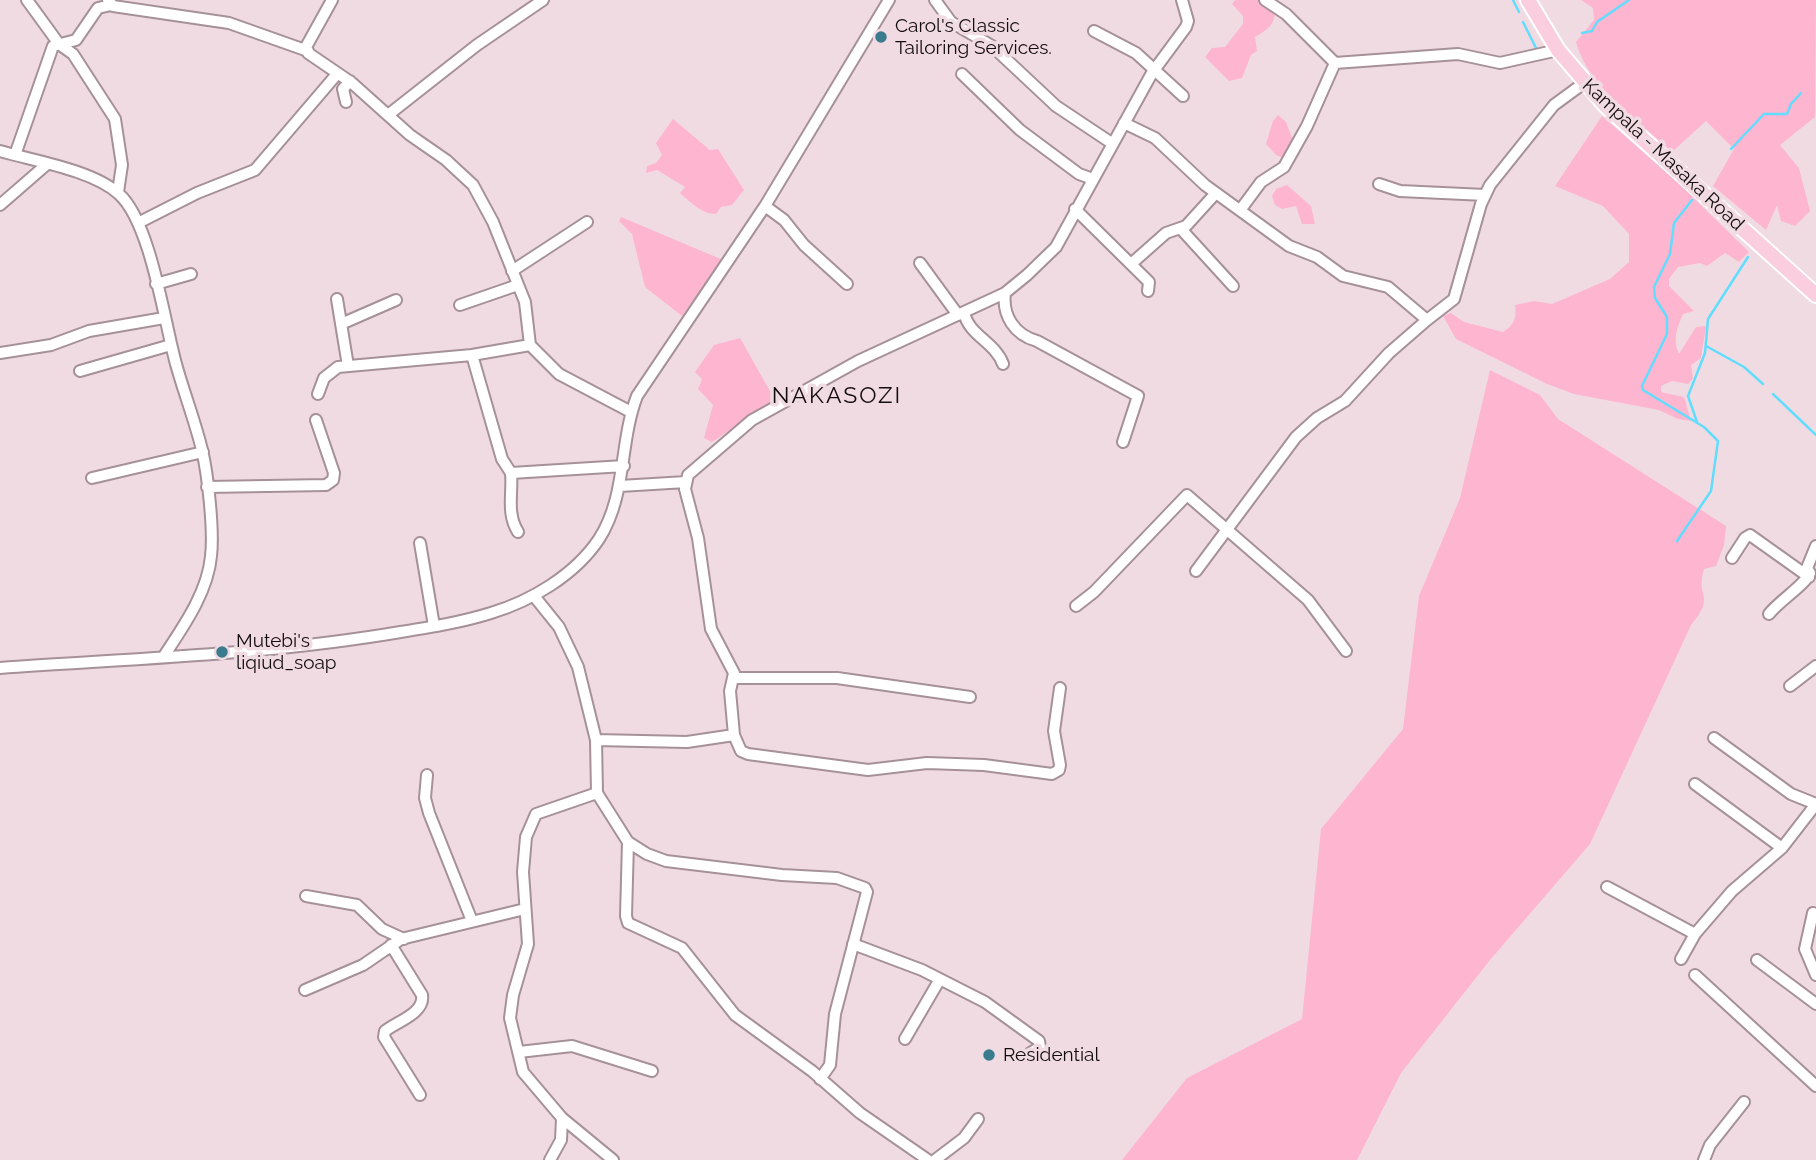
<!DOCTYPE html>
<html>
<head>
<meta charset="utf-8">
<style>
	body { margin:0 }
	canvas { display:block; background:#f1dbe3 }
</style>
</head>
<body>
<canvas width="1816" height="1160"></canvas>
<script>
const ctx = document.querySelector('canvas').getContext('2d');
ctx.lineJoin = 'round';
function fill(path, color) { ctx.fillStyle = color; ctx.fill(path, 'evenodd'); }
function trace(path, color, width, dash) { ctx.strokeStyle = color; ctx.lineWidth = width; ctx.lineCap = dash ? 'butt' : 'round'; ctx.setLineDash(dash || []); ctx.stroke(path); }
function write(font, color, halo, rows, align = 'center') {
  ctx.font = font + ' Raleway,sans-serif'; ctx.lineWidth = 7; ctx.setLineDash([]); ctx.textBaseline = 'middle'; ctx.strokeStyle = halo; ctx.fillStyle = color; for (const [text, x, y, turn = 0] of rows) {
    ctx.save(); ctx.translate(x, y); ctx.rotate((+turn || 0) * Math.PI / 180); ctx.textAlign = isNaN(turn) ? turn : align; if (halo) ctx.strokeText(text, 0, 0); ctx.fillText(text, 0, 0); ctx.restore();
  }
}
fill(new Path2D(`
	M1235,0H1263L1274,8C1277,24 1267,30 1255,37L1257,51L1251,55L1242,78L1229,81L1205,57L1212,48L1225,47L1243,24V16L1232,4Z
	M1581,0H1816L1815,117L1780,145L1799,168L1810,211L1795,226L1781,221L1777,205L1766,230L1713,186L1734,149L1706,121L1672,152C1639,121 1588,87 1576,42L1594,20L1593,8Z
	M1278,115L1286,122L1295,146L1286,159L1276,155L1266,144L1273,121Z
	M1602,116L1676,181L1749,252L1739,262L1725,253L1707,266L1700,263L1678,267L1669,279V286L1694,311L1683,314C1677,328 1672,340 1679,354L1696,327L1706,326L1701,358L1691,365L1693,378L1688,384L1672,381L1661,386V392L1684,397L1691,421L1678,419L1659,410L1574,394L1547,384L1456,339L1443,316L1451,313L1464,322L1503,332C1514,325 1517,318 1515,305L1534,301L1552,304L1610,279L1629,262V234L1603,206L1555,186Z
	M673,119L710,150L718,149L744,190L732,205L721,207L716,214C702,214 691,203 680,193L685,187L657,170L646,173L647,166L656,163L662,155L656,143Z
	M1287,185L1311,206L1315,224H1302L1296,206L1282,209L1275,205L1272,196L1276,189Z
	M621,217L723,260L682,316L645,287L632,234L619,221Z
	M740,338L775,400L712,442L704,438L713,405L698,389L702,379L695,372L714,345Z
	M1490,370L1540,395L1558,419L1726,526L1724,545L1716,566L1704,569C1695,598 1717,595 1691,625L1590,844L1490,960L1401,1073L1357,1160H1122L1187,1078L1302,1019L1321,829L1403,729L1419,596L1460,498Z`), '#fdb5d0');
trace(new Path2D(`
	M1513,0L1519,12
	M1523,22L1537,50
	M1582,33L1592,31L1597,22L1629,0
	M1731,149L1764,114H1787L1791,104L1801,93
	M1706,346L1744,367L1763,384
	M1773,394L1816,435
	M1697,422L1688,396L1705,353L1708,319L1748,257
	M1677,541L1711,491L1718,441L1704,427L1643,390L1642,386L1667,334V317L1655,298L1654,287L1670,254L1674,223L1692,200`), '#62ddfe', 2.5);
const minor = new Path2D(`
	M27,0L59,44L73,54L115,119L122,165L118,192
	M108,0L113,6L229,23L308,51
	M332,0L306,47L308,53L352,83L410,135L446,160L473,185L493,222L525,302L530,345L559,374L631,412
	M935,0L951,22L992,46L1056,106L1113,144
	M1265,0L1286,14L1335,63L1458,54L1500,63L1558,50
	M1094,31L1136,53L1183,96
	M962,74L1020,130L1079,174L1093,179
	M346,102L343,89L350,81
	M388,115L477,45L543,0
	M1124,123L1155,138L1205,185L1289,246L1317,257L1343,276L1388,287L1427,320L1454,299L1481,204L1490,185L1554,105L1584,83
	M0,151C34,161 93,170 119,194C151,223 164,321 176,364C184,393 195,421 202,450C208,475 214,531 211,556C208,592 183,627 164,656
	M15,155L53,46L76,40L98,8L111,5
	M1379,184L1400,191L1485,195
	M0,205L46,165
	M765,206L784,220L804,245L847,284
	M1075,209L1149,282L1148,291
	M1241,209L1261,182L1284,167L1307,126L1335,63
	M138,223L197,193L255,170L337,74
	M1181,229L1233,286
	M920,263L958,315
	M1131,264L1166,233L1186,226L1216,193
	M512,271L587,222
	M156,284L191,274
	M1005,293C1002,316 1015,335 1037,341L1138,396L1123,442
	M337,299L348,366
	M460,305L518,285
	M964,312C968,335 995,342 1003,364
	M341,324L396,300
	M0,353L51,345L89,331L164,318
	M472,355L502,459L511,473L624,466
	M80,371L171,345
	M318,394L324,378L338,367L472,355L530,345
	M511,473C513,493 506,513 518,532
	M92,478L203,452
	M620,486L686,482
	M207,487L326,485L333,480L334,473L316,420
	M420,543L434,626
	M1732,558L1745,538L1750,535L1809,577
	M1196,571L1296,437L1317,418L1345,401L1389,353L1427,320
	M534,596L559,627L578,667L596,740L597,793L628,842L647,854L666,861L782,875L837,878L865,888L867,892L835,1014L830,1065L820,1079
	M1076,606L1094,592L1187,495L1308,600L1346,651
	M1769,614C1779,601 1805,585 1810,573L1807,568L1816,546
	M0,668C127,659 256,655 382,635C418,629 456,624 491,613C531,601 575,575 599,539C627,495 619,443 637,396L765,206L889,0
	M733,678H837L970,697
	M1790,686L1816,666
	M734,735L741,751L748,754L868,770L927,763L984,765L1052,774L1059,770L1060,765L1054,731L1060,688
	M1714,738L1791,794L1816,804
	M596,740L687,742L734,735L730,691L734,673L711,629L698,538L685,489L688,475L752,420L858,361L1005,293L1027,275L1056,247L1152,73L1186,27L1188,21L1182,0
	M427,775L425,798L429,813L472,921
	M1695,784L1782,848
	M628,842L626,916L628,923L682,948L735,1015L812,1071L860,1113L928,1160
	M1607,887L1695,934L1732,891L1782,848L1816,804
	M306,896L357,905L382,929L404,939
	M1813,913L1805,949L1816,975
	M853,944L922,970L985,1002L1039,1041L1040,1047L1029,1054
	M391,945L422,995C425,1013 398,1021 385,1031L384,1037L420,1095
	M1681,959L1695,934
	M1757,960L1816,1004
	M1695,975L1816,1086
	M305,990L363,965L401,939L525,909
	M905,1039L940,979
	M519,1052L572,1046L652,1071
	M562,1118L613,1160
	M550,1160L561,1140L562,1118L523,1072L510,1018L513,995L528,944L523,872L526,837L536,814L597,793
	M935,1160L964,1138L978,1119
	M1704,1160L1710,1145L1744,1102`);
const major = new Path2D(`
	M1528,0L1558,50L1605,105L1816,295`);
trace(minor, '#a69199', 14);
trace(major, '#fff', 18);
trace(minor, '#fff', 10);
trace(major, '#facddf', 14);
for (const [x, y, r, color] of [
	[881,37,7,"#3a7c8e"],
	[222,652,7,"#3a7c8e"],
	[989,1055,7,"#3a7c8e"]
]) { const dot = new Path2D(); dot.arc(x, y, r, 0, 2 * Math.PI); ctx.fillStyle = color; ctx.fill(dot); trace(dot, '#f1dbe3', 2.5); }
write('19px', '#140d0f', '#f1dbe3', [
	["Carol's Classic",895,26],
	["Tailoring Services.",895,48],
	["Mutebi's",236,641],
	["liqiud_soap",236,663],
	["Residential",1003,1055]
], 'left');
write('19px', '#140d0f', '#f1dbe3', [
	["Kampala - Masaka Road",1663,155,43]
]);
ctx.letterSpacing = '2px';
write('23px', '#140d0f', '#f1dbe3', [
	["NAKASOZI",837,396]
]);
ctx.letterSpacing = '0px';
</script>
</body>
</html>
